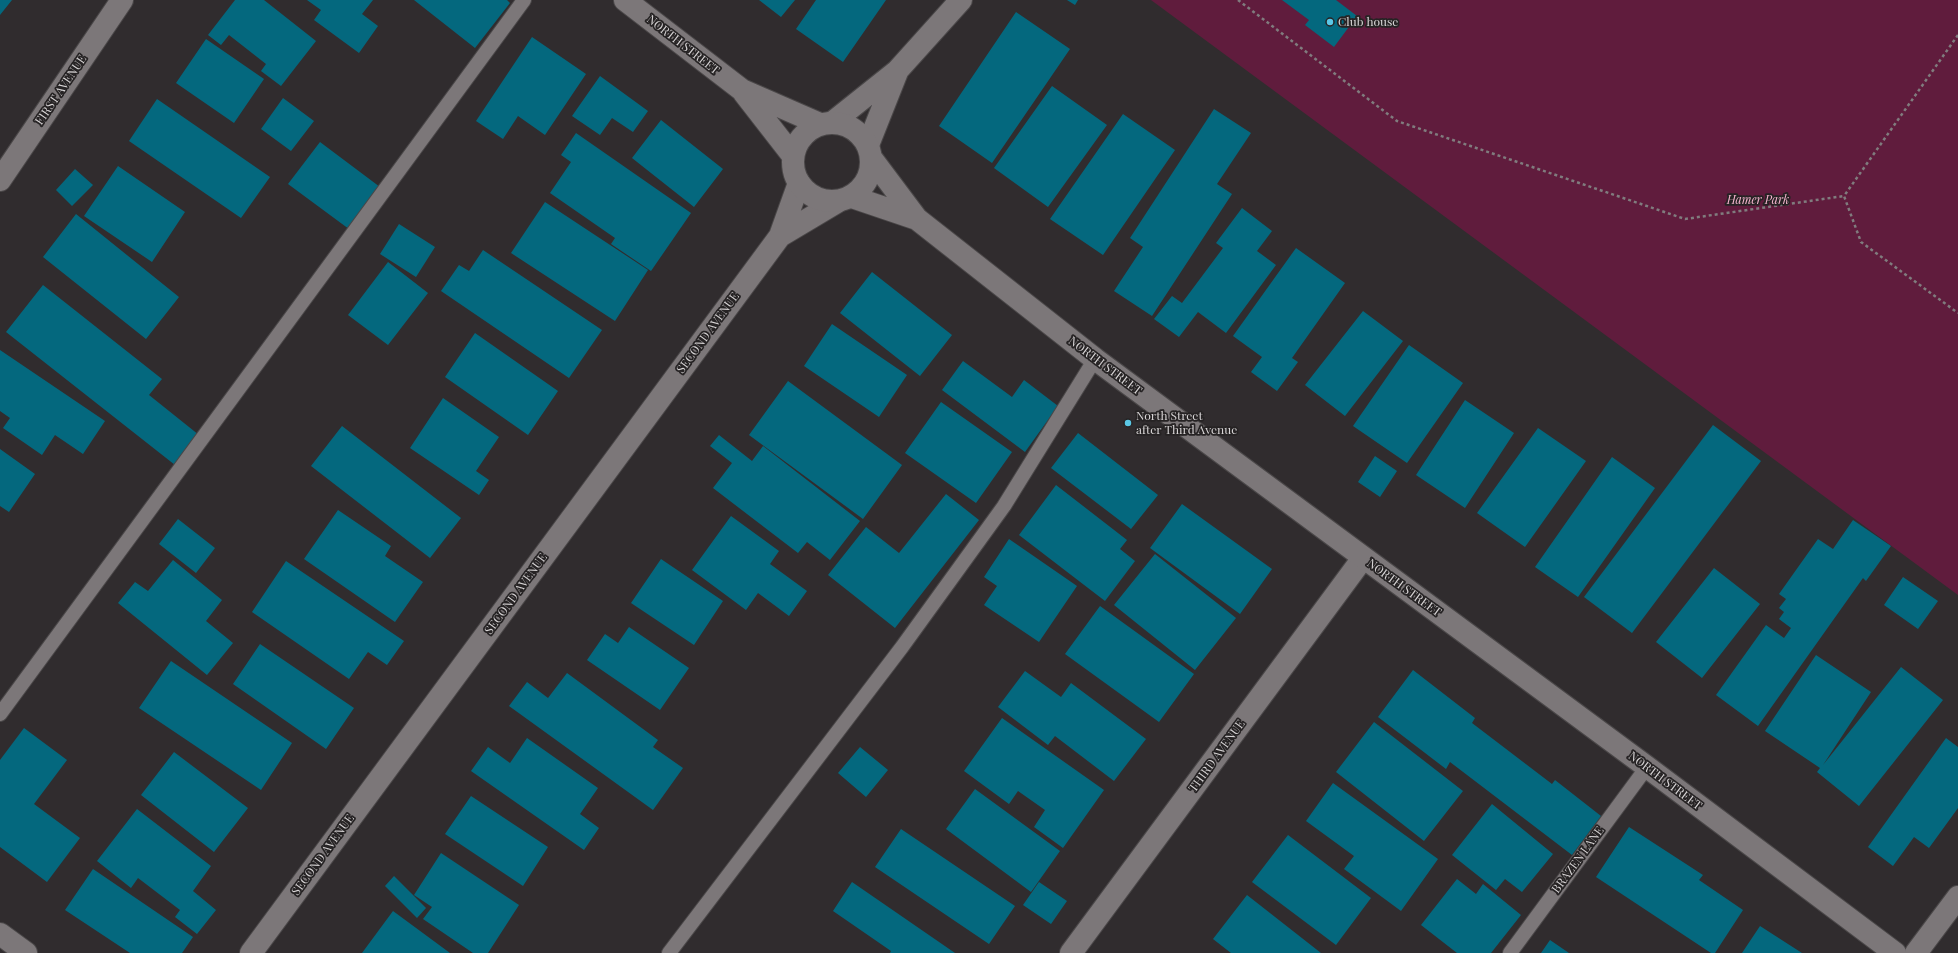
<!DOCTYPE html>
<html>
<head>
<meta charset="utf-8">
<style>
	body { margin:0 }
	canvas { display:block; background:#302c2e }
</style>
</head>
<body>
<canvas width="1958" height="953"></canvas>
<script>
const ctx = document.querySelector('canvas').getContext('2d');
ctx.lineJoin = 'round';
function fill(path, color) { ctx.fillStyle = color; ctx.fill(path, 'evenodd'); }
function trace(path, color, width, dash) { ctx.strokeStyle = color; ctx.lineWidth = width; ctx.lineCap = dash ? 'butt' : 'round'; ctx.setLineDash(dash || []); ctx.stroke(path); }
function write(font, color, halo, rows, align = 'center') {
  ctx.font = font + ' "Playfair Display",serif'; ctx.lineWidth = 3.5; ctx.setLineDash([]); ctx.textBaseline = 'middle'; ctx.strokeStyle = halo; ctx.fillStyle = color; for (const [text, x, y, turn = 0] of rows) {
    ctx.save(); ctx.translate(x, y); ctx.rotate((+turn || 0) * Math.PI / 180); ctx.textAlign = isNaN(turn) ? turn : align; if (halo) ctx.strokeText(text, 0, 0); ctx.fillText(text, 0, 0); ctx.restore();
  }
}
fill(new Path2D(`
	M1151,0H1958V595Z`), '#601c3d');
fill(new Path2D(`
	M0,0H12L0,15Z
	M235,0H264L316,41L281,86L261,71L266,64L229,35L221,45L208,35Z
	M307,0H373L362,14L378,26L359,53L314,20L321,10Z
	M414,0H507L510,3L475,48Z
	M759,0H795L781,17Z
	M816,0H886L843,62L796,29Z
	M1067,0H1078L1075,5Z
	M1282,0H1336L1357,16L1334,47L1305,25L1309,20Z
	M1016,12L1070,49L992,163L939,126Z
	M532,37L586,74L545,135L518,116L503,139L476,121Z
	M206,39L264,79L234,123L176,83Z
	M600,76L648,111L633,132L612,118L600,135L572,116Z
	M1052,86L1107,125L1048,207L994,168Z
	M283,98L314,121L291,151L261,129Z
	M157,99L270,177L241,218L129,141Z
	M1214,109L1251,133L1217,184L1232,194L1152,316L1114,291L1143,247L1130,238Z
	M1123,114L1175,150L1103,255L1050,219Z
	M661,120L723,169L694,207L632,158Z
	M576,133L691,213L651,271L611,244L615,238L550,193L571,162L561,155Z
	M320,142L384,190L353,232L288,184Z
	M118,166L185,212L152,262L84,216Z
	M75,169L93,185L72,206L56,190Z
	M545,202L648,270L615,321L511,253Z
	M1242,208L1272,231L1257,251L1276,265L1226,333L1198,312L1179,337L1154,319L1172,296L1182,303L1223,248L1216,243Z
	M76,214L179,297L146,339L43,257Z
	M399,224L435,247L416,277L380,254Z
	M1296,248L1345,283L1292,358L1298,362L1277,391L1251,372L1262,357L1233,336Z
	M483,250L602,330L569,378L441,291L459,265L469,271Z
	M388,262L428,293L388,345L348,315Z
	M872,272L952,335L920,376L840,313Z
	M43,285L162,379L149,395L199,435L175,465L6,332Z
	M1363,311L1403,341L1345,416L1305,385Z
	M832,324L907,375L879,417L804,366Z
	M475,333L558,391L528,435L445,377Z
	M1409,345L1463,383L1407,463L1353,426Z
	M0,350L105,421L83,454L55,435L42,455L3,428L10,418L0,411Z
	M963,361L1012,397L1024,380L1058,406L1025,452L942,390Z
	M788,381L902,465L863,519L749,435Z
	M443,398L499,437L476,471L489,480L479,495L410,448Z
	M1465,400L1514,433L1465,508L1416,475Z
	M941,402L1012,452L976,503L905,453Z
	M1713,425L1761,461L1632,633L1584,597Z
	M342,426L461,518L430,558L311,466Z
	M1538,428L1586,461L1525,547L1477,513Z
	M1078,433L1158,495L1131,529L1051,468Z
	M719,435L752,461L763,446L860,521L830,560L807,542L798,553L713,488L732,463L710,446Z
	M0,449L35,474L9,512L0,506Z
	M1375,456L1397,471L1380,497L1358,482Z
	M1612,457L1655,488L1578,597L1535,567Z
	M1056,485L1127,540L1120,549L1135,561L1105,601L1019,535Z
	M946,494L979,520L895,628L828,575L866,527L899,553Z
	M1182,504L1272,569L1240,614L1150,548Z
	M338,510L391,546L385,556L423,582L395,622L304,559Z
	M731,516L779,551L770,564L807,591L789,616L758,593L746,610L692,570Z
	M178,519L215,548L196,573L159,544Z
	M1853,520L1891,546L1866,581L1863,578L1758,726L1716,695L1766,625L1784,638L1791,628L1779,619L1784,612L1779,608L1786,599L1779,594L1818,539L1833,549Z
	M1009,539L1077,586L1039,642L984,605L997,586L984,577Z
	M1155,554L1236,618L1195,670L1114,605Z
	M661,559L723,601L694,645L631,603Z
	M173,560L222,600L206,621L233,643L207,675L118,603L135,582L148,591Z
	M286,561L404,641L387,665L368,652L349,679L252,612Z
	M1714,568L1760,604L1702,678L1656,642Z
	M1903,577L1938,601L1918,629L1884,605Z
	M1100,606L1194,674L1159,722L1065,654Z
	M629,627L689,668L660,710L587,660L605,634L618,643Z
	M260,644L354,708L326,749L233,684Z
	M1816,655L1871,692L1823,765L1901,667L1943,700L1859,806L1817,772L1820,768L1765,731Z
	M171,661L292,743L261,790L139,708Z
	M1413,670L1475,718L1472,723L1552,784L1555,780L1601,816L1572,855L1450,762L1446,769L1378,717Z
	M1025,671L1061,697L1071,683L1146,739L1114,781L1055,736L1048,745L998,707Z
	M567,673L658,740L653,747L683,768L653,810L509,706L527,682L548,698Z
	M1002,718L1104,790L1063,848L1034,827L1045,810L1018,791L1009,804L964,771Z
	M1374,722L1463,791L1424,841L1336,772Z
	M24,728L67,760L34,804L80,838L47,882L0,847V760Z
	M527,738L598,788L580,814L599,828L584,850L471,771L488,747L510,763Z
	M1946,738L1958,747V808L1929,848L1914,837L1893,866L1868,847Z
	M860,747L888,770L866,797L838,773Z
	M174,752L248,808L214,852L141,795Z
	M1333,783L1438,859L1401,911L1344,869L1354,856L1306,821Z
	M975,789L1060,851L1031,892L946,829Z
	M471,796L548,847L523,886L445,834Z
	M1492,804L1553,854L1522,892L1505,879L1496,890L1452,855Z
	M137,809L211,866L193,891L216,910L197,934L175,917L180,910L138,878L131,888L97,861Z
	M1629,827L1703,875L1699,880L1743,910L1715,953H1711L1596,877Z
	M901,829L1015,906L989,944L875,867Z
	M1288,835L1371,898L1336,945L1252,882Z
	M441,853L519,905L488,953H473L423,919L432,907L414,895Z
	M93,869L193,937L182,953H130L65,910Z
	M394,876L426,908L417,918L385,886Z
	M1457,879L1476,894L1483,884L1521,915L1491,953H1457L1421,925Z
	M852,882L955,953H890L891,951L833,911Z
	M1039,882L1067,901L1051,924L1023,905Z
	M1247,895L1321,953H1231L1213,939Z
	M393,911L450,953H362Z
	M1760,926L1802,953H1742Z
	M1550,940L1569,953H1541Z`), '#04687e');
const lane = new Path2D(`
	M0,714L524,0
	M669,953L902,647L1004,506L1095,359
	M1510,953L1647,767`);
const street = new Path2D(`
	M833,122L897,71L961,0
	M868,145L897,72
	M0,180L122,0
	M780,236L837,202
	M0,934L26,953
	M251,953L780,236L799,183
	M1071,953L1363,558
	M1916,953L1958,897`);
const secondary = new Path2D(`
	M625,0L742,90L820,124
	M744,93L793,156
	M793 162a39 39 0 1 1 78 0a39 39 0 1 1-78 0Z
	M872,159L917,219L1095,359L1647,767L1895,953
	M852,197L917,219`);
trace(lane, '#4a4748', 16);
trace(street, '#4a4748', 24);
trace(secondary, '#4a4748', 24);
trace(new Path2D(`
	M1238,0L1397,121L1685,219L1844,196
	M1958,35L1844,196L1861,242L1958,313`), '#807c7e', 2.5, [3, 3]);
trace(lane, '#7c7779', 14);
trace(street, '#7c7779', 22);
trace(secondary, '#7c7779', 22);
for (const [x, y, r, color] of [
	[1330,22,4,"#5bc8e6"],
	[1128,423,4,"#5bc8e6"]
]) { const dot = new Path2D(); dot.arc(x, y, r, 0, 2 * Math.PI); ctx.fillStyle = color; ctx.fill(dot); trace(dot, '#262324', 1.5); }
write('12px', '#d8d5d6', '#262324', [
	["Club house",1338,22],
	["North Street",1136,416],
	["after Third Avenue",1136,430]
], 'left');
write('12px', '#d8d5d6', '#262324', [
	["NORTH STREET",683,45,38],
	["FIRST AVENUE",61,90,-56],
	["SECOND AVENUE",708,333,-54],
	["NORTH STREET",1105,366,37],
	["NORTH STREET",1404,588,36],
	["SECOND AVENUE",516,594,-54],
	["THIRD AVENUE",1217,756,-54],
	["NORTH STREET",1665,781,37],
	["SECOND AVENUE",323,855,-54],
	["BRAZEN LANE",1578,860,-54]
]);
write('italic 12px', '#f5b4ce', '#262324', [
	["Hamer Park",1758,200]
]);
</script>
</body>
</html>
